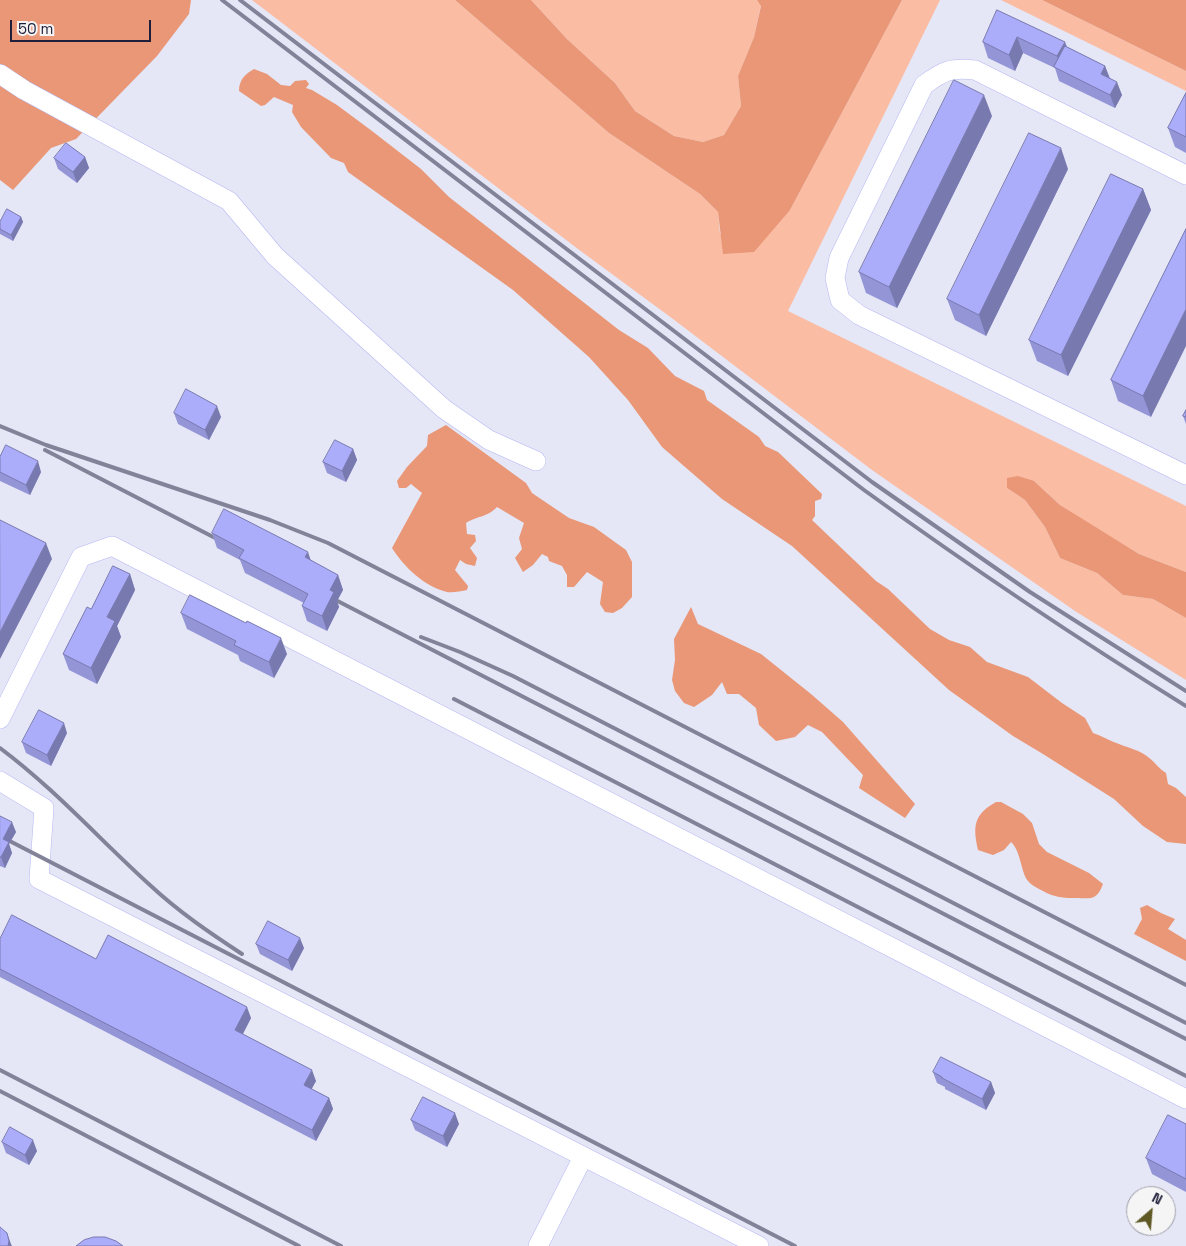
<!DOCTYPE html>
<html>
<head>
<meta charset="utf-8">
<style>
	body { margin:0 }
	#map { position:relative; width:1186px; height:1246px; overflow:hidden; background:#e5e6f6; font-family:"Space Grotesk",sans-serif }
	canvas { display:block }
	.north { position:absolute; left:1126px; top:1186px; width:50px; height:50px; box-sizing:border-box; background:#f5f5f5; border:1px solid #9f9fab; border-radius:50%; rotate:27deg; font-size:14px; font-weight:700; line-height:20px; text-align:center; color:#1f1f3b }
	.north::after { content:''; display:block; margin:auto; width:18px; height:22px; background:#5f5925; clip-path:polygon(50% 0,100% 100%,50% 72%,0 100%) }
	.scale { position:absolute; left:10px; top:20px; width:141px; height:22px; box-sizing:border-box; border:2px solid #1f1f3b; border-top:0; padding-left:6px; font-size:15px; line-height:18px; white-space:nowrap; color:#1f1f3b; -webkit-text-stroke:4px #f5f5f5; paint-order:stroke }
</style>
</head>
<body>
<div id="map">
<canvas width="1186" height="1246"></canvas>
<div class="north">N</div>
<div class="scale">50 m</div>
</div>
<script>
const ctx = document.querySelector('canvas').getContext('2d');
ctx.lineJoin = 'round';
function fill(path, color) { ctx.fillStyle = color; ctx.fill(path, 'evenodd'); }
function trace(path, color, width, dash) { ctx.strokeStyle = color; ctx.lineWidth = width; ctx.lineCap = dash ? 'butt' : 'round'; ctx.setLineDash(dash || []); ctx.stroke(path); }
fill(new Path2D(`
	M252,0H455L609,133L700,194L718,212L720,234L790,210L902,0H940L788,311L1186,506V572L1139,554L1089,524L1060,505L1034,481L1007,488L1025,500L1045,527L1060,558L1097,573L1123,595L1153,599L1186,618V680L1075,611L872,470L673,319L578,249Z
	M531,0H757L761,5L754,37L738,76L741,106L724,135L703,142L674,136L635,111L615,83L567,39Z
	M1001,0H1042L1186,71V91Z`), '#fabca3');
fill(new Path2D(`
	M0,0H191L189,14L157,56L76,139L51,148L13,190L0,180Z
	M455,0H531L567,39L615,83L635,111L674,136L703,142L724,135L741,106L738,76L754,37L761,6L757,0H902L790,210L754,252L723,254L718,212L700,194L609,133Z
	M1042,0H1186V71Z
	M254,69L267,74L281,85L290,86L295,81L306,80L309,84L306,88L312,90L337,105L372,131L421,169L449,197L619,330L648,348L675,376L704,391L707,400L759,437L765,446L778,452L822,494L821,499L815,501V516L812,520L876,581L888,589L930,629L949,640L970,647L987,662L1028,677L1062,703L1085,718L1093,733C1102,736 1110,741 1119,744C1129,748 1139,750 1148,757C1155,762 1159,769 1166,773L1168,784L1176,788L1186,797V844L1167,842L1143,826L1114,799L1043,754L1013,736L949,690L792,546L722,499L662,447L628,400L589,357L513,290L348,172L344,163L331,158L301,127L292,112L293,105L274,97L265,105L261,106L239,91C239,80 245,74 254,69Z
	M446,425L526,483L532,493L569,518L594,527L626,550L632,562V597L622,608L613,613L605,612L600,604L603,582L587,572L574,587H567V575L562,566L549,561L548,557L542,554L533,565L523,572L515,558L522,549L519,538L524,523L497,507C486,518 479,515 466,523L467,534L475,535L476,541L470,548L477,558L475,566L466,564L460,560L455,570L468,586L467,590C461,591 453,593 447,592C424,586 405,568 392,548L422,493L411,484L406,488H399L397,481L407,467L427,446L428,435Z
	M1018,476L1034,481L1060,505L1139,554L1186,572V618L1153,599L1123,595L1097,573L1060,558L1045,527L1025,500L1007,488V478Z
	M691,607L698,624L761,654L811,694L843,722L915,804L905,818L859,788L863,775L822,732L808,725L795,737L776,741L759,725L756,708L739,694H727L722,682L712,695L694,707L684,703L675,691L672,680L675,660L674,639Z
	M996,802H1001L1023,814L1032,823L1039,844L1047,852L1089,873L1103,884C1101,889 1099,894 1094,897C1090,899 1083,898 1078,898C1062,898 1056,898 1041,890C1036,887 1031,885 1028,881C1021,873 1021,851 1011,842L1004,850L993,855L978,850C973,827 973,815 996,802Z
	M1147,905L1161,913L1175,919L1168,929L1186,940V961L1134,934L1142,919L1140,908Z`), '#e99776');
const minor = new Path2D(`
	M0,74L24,90L229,201L275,256L444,409L489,440L536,461
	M1186,175L975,70C951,67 943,71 924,85L839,258L835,278L840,300L859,315L1186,475
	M0,719L81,557L112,546L1186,1099
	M0,781L44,808L39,879L759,1246
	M538,1246L583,1157`);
trace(minor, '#b6b8f3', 20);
trace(minor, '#fff', 19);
trace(new Path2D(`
	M222,0L864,490C969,566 1076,638 1186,706
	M240,0L872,482L1030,592L1186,691
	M0,426L46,445L270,520L328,543L1186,985
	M45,450L221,541
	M326,595L1186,1039
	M421,637L460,652L513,676L1186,1023
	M454,699L1186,1076
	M0,748C55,789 100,840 151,886C179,912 210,933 242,954
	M0,836L795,1246
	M0,1070L341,1246
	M0,1091L299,1246`), '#828399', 4);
fill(new Path2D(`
	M997,10L1067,47L1105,66L1110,78L1122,95L1115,108L1059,81L1055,68L1023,53L1015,71L988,58L983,42Z
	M1186,93V153L1175,147L1168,128Z
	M992,116L897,308L866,293L859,272Z
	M85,157L89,168L77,183L58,169L54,158Z
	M1068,169L986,336L955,320L947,299Z
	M1143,189L1151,210L1068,376L1037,361L1029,340Z
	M21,217L23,222L13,241L0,234V222Z
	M1186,229L1151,417L1118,401L1111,380Z
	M1186,410V424L1183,416Z
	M174,413L221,417L209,440L178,424Z
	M353,449L357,460L346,482L327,473L323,462Z
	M0,457L41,472L30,495L0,481Z
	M212,533L311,561L338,575L343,590L337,601L339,607L327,631L307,621L302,606L304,603L245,573L240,560L217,548Z
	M130,574L135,590L117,626L121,637L97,684L69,670L63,654L91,609Z
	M181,613L287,654L274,678L240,661L238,655L187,629Z
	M67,733L51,766L26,753L22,742Z
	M0,816L16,832L9,844L12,853L5,868L0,866Z
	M0,939L96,959L251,1018L243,1034L316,1081L311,1089L329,1098L333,1109L316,1141L0,977Z
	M256,944L304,948L292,971L260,954Z
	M933,1072L991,1082L995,1093L986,1110L945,1089V1087L937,1083Z
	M411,1120L459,1124L447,1147L415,1130Z
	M1186,1124V1192L1152,1174L1146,1158Z
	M2,1142L37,1151L29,1165L6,1153Z`), '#9495d7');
fill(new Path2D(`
	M1017,37L1023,53L1015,71L1009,55Z
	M1065,42L1071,57L1063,72L1057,56Z
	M1105,66L1110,80L1101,74Z
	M1117,82L1122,95L1115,108L1110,95Z
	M984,95L992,116L897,308L889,287Z
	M1061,148L1068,169L986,336L979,315Z
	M85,157L89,168L77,183L73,172Z
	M1143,189L1151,210L1068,376L1061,355Z
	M21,217L23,222L13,241L11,235Z
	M1186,309V346L1151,417L1143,396Z
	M217,406L221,417L209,440L205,430Z
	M353,449L357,460L346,482L342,471Z
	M38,461L41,472L30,495L26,485Z
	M46,543L52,559L0,659V632Z
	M308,552L313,567L305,557Z
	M130,574L135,590L117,626L121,637L97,684L91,668L107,617Z
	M338,575L343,590L337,601L339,607L327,631L322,616L330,590Z
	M281,638L287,654L274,678L269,662Z
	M64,723L67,733L51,766L47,755Z
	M12,822L16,832L9,844L12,853L5,868L1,857L3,839Z
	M300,938L304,948L292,971L288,960Z
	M247,1007L251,1018L239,1041L235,1030Z
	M312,1070L316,1081L308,1096L304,1085Z
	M991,1082L995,1093L986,1110L982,1099Z
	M329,1098L333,1109L316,1141L312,1130Z
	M455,1113L459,1124L447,1147L443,1136Z
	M33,1140L37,1151L29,1165L25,1155Z
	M7,1233L11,1244L12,1246H8Z`), '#7879af');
const building = new Path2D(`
	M997,10L1065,42L1057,56L1017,37L1009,55L983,42Z
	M1065,46L1105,66L1101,74L1117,82L1110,95L1054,67Z
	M954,80L984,95L889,287L859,272Z
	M1186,93V137L1168,128Z
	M1029,133L1061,148L979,315L947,299Z
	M66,143L85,157L73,172L54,158Z
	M1111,174L1143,189L1061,355L1029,340Z
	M7,209L21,217L11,235L0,229V222Z
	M1186,229V309L1143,396L1111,380Z
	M186,389L217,406L205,430L174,413Z
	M1186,410V417L1183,416Z
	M335,440L353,449L342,471L323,462Z
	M6,445L38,461L26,485L0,472V457Z
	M224,509L308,552L305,557L338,575L330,590L334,592L322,616L302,606L308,594L239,558L244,550L212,533Z
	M0,520L46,543L0,632Z
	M113,566L130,574L107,617L115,621L91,668L63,654L87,607L91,609Z
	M190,595L246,623L247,621L281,638L269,662L234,645L236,641L181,613Z
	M39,710L64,723L47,755L22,742Z
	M0,816L12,822L3,839L9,842L1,857H0Z
	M12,915L96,959L108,935L247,1007L235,1030L312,1070L304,1085L329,1098L312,1130L0,969V939Z
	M268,921L300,938L288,960L256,944Z
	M941,1057L991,1082L982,1099L942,1078V1077L933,1072Z
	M423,1097L455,1113L443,1136L411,1120Z
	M1168,1115L1186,1124V1179L1146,1158Z
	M10,1127L33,1140L25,1155L2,1142Z
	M0,1227L7,1233L9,1241L8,1246H0Z
	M94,1237H105L116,1241L123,1246H76L84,1240Z`);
fill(building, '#acadfa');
trace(building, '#7879af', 1);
</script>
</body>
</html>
